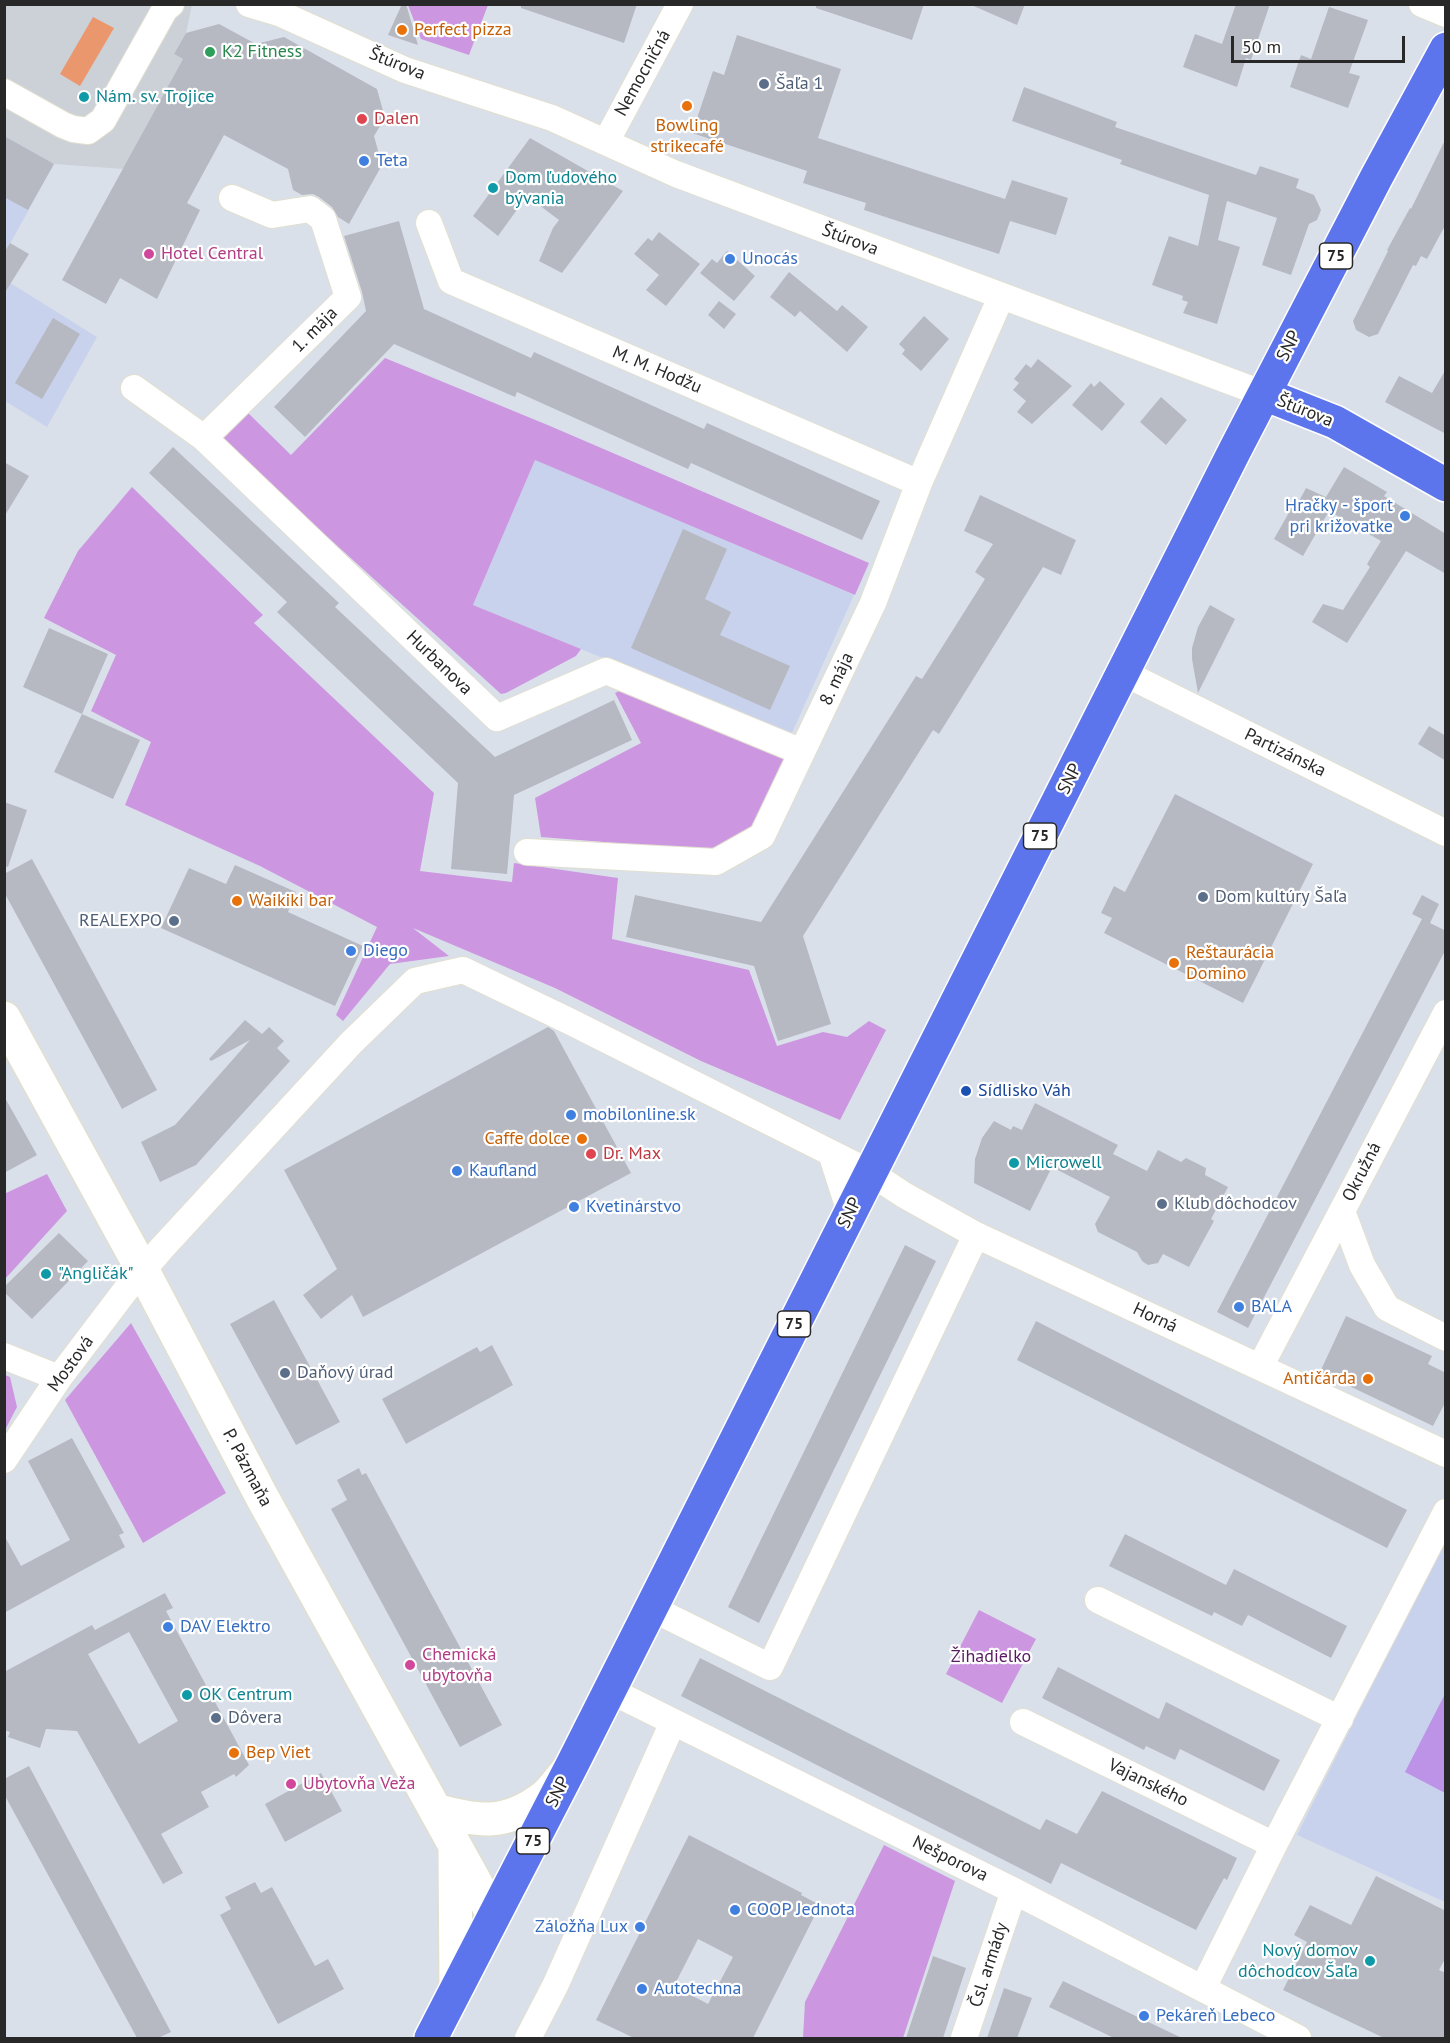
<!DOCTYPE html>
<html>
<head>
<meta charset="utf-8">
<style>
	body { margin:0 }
	#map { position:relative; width:1450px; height:2043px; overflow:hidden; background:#dae0ea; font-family:"PT Sans",sans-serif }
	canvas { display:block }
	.frame { position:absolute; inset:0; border:6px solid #282828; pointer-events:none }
	.scale { position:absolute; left:1231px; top:36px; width:174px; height:27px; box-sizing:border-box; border:3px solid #282828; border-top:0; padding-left:8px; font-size:18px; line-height:21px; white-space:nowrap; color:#282828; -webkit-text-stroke:4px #fff; paint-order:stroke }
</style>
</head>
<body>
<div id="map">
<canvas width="1450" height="2043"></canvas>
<div class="frame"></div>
<div class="scale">50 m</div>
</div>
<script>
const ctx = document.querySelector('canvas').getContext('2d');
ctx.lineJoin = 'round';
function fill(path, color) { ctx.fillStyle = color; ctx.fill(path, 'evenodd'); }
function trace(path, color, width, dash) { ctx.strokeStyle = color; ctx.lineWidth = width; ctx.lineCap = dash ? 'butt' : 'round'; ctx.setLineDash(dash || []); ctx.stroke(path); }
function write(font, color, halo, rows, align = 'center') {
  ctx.font = font + ' "PT Sans",sans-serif'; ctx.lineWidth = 4.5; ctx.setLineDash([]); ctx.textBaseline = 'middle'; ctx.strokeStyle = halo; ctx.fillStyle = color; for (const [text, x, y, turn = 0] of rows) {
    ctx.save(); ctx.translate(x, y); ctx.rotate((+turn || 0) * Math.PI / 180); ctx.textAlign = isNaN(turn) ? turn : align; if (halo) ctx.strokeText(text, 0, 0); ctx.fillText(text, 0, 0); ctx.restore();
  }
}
fill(new Path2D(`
	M5,119L54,164L5,253Z
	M4,279L97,337L47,427L5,401Z
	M535,459L854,595L791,735L473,605Z
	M1445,1539V1902L1297,1835Z`), '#c9d2ec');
fill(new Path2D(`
	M408,5V4L488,5L469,55L421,39Z
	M385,358L550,426L869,563L855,595L535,460L473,605L581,649L576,656L506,693L501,694L216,436L244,409L291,455Z
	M132,487L263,615L254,623L434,793L420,871L512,882L514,863L618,878L612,939L749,970L777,1046L823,1032L847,1037L869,1021L886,1030L840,1120L701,1061L555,988L413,928L449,956L390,964L343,1021L336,1015L377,927L260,866L125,805L151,742L91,711L116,655L44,618L78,551Z
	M626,688L790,753L745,838L716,851L541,837L535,798L641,743L615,693Z
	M47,1174L67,1211L5,1279V1191L6,1193Z
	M131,1323L226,1493L143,1543L65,1400Z
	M5,1375L10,1377L17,1407L5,1430Z
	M979,1610L1036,1639L1002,1703L946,1674Z
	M884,1845L955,1881L903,2038H803L805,2002Z`), '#cc97e0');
fill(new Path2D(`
	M1445,1694V1793L1405,1772Z`), '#bc93e7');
fill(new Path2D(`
	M5,5H192L186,33L174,54L183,59L124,169L54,164L5,136Z`), '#ccd0d7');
fill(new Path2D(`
	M93,17L114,28L80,86L60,74Z`), '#eb976e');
fill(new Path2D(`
	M402,4H406L418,45L388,35Z
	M521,4H637L624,43L521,8Z
	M816,4H924L912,40L816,8Z
	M969,4H1025L1017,25Z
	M1236,4H1270L1251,60L1246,58L1237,87L1183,67L1195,34L1222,44Z
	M1329,7L1368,20L1349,73L1360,76L1348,108L1290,87L1301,55L1311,59Z
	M219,24L256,44L284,37L377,89L385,118L374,136L382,165L349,224L338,217L332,207L319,197L313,194L302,195L293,190L288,169L224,135L187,203L200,210L157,299L120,278L106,304L62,280L183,59L174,54L186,33Z
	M737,35L841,69L818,138L1005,199L1012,180L1068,198L1056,235L1010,221L999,254L864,210L866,203L803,183L807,171L692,133L713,71L724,75Z
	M1024,87L1117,122L1115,127L1256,175L1260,166L1299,179L1296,188L1314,195L1321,210L1317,220L1309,224L1291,275L1262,265L1277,218L1227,201L1218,240L1240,247L1217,324L1183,313L1188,302L1182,300L1183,296L1152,285L1169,236L1198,246L1209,195L1120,164L1122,160L1012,121Z
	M4,136L54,164L28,210L4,197Z
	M530,138L623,191L562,273L539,261L553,228L559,220L527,196L498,236L473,216Z
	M1446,138V224L1427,259L1421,256L1416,266L1413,265L1378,334L1369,337L1356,330L1353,321L1388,251L1387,250L1410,208L1411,209Z
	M399,221L424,309L531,358L534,352L704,429L707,423L880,501L862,540L691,463L688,469L517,392L515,397L394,344L305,437L274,407L366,311L362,292L344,236Z
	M659,232L700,264L666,306L646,290L659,275L634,254L648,238L652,241Z
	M10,243L29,254L4,294V253Z
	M727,251L755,276L734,301L700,273L712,259L717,263Z
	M789,272L837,311L842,305L868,327L847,352L800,311L795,317L770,297Z
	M719,301L736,314L724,329L708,315Z
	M924,316L949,339L921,371L902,354L905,350L899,344Z
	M53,318L80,334L42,399L15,383Z
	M1038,359L1072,386L1032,424L1017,412L1026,401L1013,390L1019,383L1014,379L1026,364L1031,368Z
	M1446,369V434L1385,402L1399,376L1432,393Z
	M1100,381L1125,404L1102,431L1072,405L1091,383L1094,387Z
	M1161,397L1187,420L1166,445L1140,422Z
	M173,447L339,603L335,607L495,757L614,700L632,740L514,795L507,874L451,869L458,783L277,612L287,602L149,473Z
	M4,462L29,476L4,517Z
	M1344,467L1387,492L1384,496L1446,534V574L1406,551L1347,643L1312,622L1323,604L1343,610L1370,567L1367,564L1381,541L1329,511L1303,556L1274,539L1292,507L1295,509L1306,488L1326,497Z
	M980,495L1076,540L1061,575L1043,567L939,734L933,730L803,936L831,1024L778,1041L754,966L626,937L635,895L761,922L916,676L922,679L985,579L975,572L993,544L964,531Z
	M683,529L727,549L705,599L731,612L720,635L790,666L770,710L631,648Z
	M1210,605L1235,619L1198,693L1192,659V648L1198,627Z
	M49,628L108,654L82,714L23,687Z
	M82,714L140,740L113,799L54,772Z
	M1429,726L1446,736V761L1418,744Z
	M1175,794L1313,864L1243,1003L1104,933L1112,918L1101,913L1114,886L1125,892Z
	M4,802L27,810L8,867L4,866Z
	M32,859L157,1090L122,1109L4,892V874Z
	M235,865L296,892L288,912L363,946L335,1006L161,928L189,868L226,884Z
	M1422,895L1439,904L1430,923L1446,931V949L1248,1328L1217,1312L1422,919L1412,914Z
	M245,1020L262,1034L269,1027L284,1041L277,1048L290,1061L196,1165L160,1182L141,1142L175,1125L250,1040L211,1061L209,1059Z
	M548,1027L554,1031L631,1173L363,1317L352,1295L321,1319L303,1295L337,1269L284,1170Z
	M4,1096L37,1155L4,1173Z
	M1035,1103L1118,1145L1113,1154L1147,1171L1158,1150L1181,1162L1186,1158L1206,1168L1205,1175L1228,1187L1211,1219L1214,1221L1189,1267L1163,1254L1158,1263L1148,1265L1142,1261L1137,1252L1098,1232L1095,1224L1110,1197L1052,1167L1030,1211L974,1183L975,1159L982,1138L994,1121L1011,1130L1013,1126L1022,1130Z
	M59,1233L88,1261L32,1319L4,1292V1287Z
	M905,1245L936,1261L759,1623L728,1607Z
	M274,1300L340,1422L296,1445L230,1324Z
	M1346,1316L1432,1356L1428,1364L1446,1373V1401L1433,1426L1320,1372Z
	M1036,1321L1407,1510L1387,1548L1017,1360Z
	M492,1345L513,1385L406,1444L382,1399L477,1347L480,1352Z
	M72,1438L124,1533L119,1535L125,1547L4,1613V1535L21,1566L70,1540L28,1461Z
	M359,1468L362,1475L366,1473L502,1725L460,1747L331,1509L347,1500L337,1480Z
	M1125,1534L1226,1585L1234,1569L1347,1626L1331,1658L1248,1615L1242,1626L1214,1612L1212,1616L1109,1566Z
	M165,1593L173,1608L166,1611L249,1765L236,1777L234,1774L201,1792L209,1807L161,1834L183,1873L163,1884L77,1731L46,1729L40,1748L8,1737L10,1732L4,1730V1672L92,1625L95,1630ZM129,1632L178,1721L139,1744L88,1654Z
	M700,1658L1040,1830L1046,1819L1077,1834L1102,1791L1237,1858L1227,1880L1224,1878L1196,1930L1061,1863L1051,1884L681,1696Z
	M1058,1667L1159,1719L1166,1702L1280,1760L1264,1791L1180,1749L1175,1760L1146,1746L1144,1750L1042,1698Z
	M29,1766L171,2032L158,2038H137L4,1794V1779Z
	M321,1773L342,1811L285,1842L265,1804Z
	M689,1835L802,1893L801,1895L820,1905L753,2038H634L596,2020ZM698,1939L733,1957L708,2004L674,1986Z
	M1376,1876L1446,1911V1957L1439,1970L1446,1973V2038H1384L1283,1990L1307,1942L1294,1935L1310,1905L1351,1925Z
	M255,1882L261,1893L272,1887L315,1966L328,1959L344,1989L278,2024L220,1915L231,1909L225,1897Z
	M933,1956L966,1968L943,2038H906Z
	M1063,1981L1142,2019L1182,2038H1114L1049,2007Z
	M1004,1988L1032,1998L1017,2038H987Z`), '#b6b9c2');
const minor = new Path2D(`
	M249,4L279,13L405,70L552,118L676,174L1264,394
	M1422,4L1446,14
	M4,92L63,125L73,129L88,131L103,120L165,9L171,4
	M606,142L680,4
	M429,223L451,281L919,483
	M134,388L204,438L497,718L606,671L802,752
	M204,438L348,297L323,219L310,209L272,215L232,198
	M1124,673L1446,833
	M527,852L716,862L762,836L873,603L919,483L1001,297
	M831,1153L850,1212
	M1342,1211L1362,1265L1387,1308L1446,1338
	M4,1356L59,1378
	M1260,1367L1446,1013
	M4,1460L59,1378L125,1291L162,1248L351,1043L415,981L463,970L571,1022L869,1172L904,1195L976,1235L1446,1454
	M1098,1600L1340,1719
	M651,1608L770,1667L976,1235
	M609,1690L1014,1891L1298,2038
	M1023,1722L1274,1845
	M1203,1988L1274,1845L1446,1512
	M528,2038L555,1986L673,1722
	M964,2038L1014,1891`);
const secondary = new Path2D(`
	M4,1018L143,1271L262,1497L494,1916
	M436,1810C478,1822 506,1826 544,1797C552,1791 559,1780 566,1772
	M455,1850L456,1988`);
const primary = new Path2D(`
	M1264,394L1335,422L1446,485
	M431,2038L572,1765L1235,450L1376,178L1446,49`);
trace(minor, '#e1dfcf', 28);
trace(secondary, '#e1dfcf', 36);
trace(primary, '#fff', 36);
trace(minor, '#fff', 26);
trace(secondary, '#fff', 33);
trace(primary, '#5d75ec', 33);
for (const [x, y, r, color] of [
	[402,30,6,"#e8710a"],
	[210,52,6,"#2e9e5b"],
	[764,84,6,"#5c6f8a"],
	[84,97,6,"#0f9aa8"],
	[687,106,6,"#e8710a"],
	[362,119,6,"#e0444e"],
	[364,161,6,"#3f7fe0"],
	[493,188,6,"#0f9aa8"],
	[149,254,6,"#d1479c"],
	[730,259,6,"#3f7fe0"],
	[1405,516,6,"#3f7fe0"],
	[1203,897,6,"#5c6f8a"],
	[237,901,6,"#e8710a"],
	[174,921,6,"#5c6f8a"],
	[351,951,6,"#3f7fe0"],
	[1174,963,6,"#e8710a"],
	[966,1091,6,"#1a4fb4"],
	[571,1115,6,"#3f7fe0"],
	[582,1139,6,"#e8710a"],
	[591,1154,6,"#e0444e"],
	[1014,1163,6,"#0f9aa8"],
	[457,1171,6,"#3f7fe0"],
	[1162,1204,6,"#5c6f8a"],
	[574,1207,6,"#3f7fe0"],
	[46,1274,6,"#0f9aa8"],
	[1239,1307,6,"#3f7fe0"],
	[285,1373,6,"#5c6f8a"],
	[1368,1379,6,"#e8710a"],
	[168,1627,6,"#3f7fe0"],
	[410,1665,6,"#d1479c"],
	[187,1695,6,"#0f9aa8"],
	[216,1718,6,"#5c6f8a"],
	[234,1753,6,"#e8710a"],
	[291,1784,6,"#d1479c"],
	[735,1910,6,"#3f7fe0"],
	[640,1927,6,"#3f7fe0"],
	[1370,1961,6,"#0f9aa8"],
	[642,1989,6,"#3f7fe0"],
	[1144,2016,6,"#3f7fe0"]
]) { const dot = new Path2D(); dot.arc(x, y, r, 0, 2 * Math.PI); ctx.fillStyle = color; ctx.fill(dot); trace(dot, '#fff', 2); }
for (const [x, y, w] of [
	[1336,256,33],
	[1040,836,33],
	[794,1324,33],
	[533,1841,33]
]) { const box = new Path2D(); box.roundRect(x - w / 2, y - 13, w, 26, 4.5); ctx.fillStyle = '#fff'; ctx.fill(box); trace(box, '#282828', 1.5); }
write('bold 16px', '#282828', null, [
	["75",1336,256],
	["75",1040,836],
	["75",794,1324],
	["75",533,1841]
]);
write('18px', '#c56008', '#fff', [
	["Perfect pizza",414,30],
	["Bowling",687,126,"center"],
	["strikecafé",687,147,"center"],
	["Waikiki bar",249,901],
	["Reštaurácia",1186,953],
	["Domino",1186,974],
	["Caffe dolce",570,1139,"right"],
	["Antičárda",1356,1379,"right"],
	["Bep Viet",246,1753]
], 'left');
write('18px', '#27864d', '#fff', [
	["K2 Fitness",222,52]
], 'left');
write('18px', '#282828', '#fff', [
	["Štúrova",397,64,22],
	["Nemocničná",643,73,-61],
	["Štúrova",850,240,21],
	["1. mája",315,330,-45],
	["SNP",1289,346,-63],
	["M. M. Hodžu",657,370,23],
	["Štúrova",1305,411,22],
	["Hurbanova",439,663,44],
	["8. mája",837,679,-65],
	["Partizánska",1285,753,26],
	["SNP",1070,779,-63],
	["Okružná",1362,1172,-63],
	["SNP",850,1213,-64],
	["Horná",1155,1318,25],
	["Mostová",71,1364,-54],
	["P. Pázmaňa",247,1468,62],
	["Vajanského",1148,1783,26],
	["SNP",558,1792,-63],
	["Nešporova",950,1859,26],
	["Čsl. armády",989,1965,-72]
]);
write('18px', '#4e5e75', '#fff', [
	["Šaľa 1",776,84],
	["Dom kultúry Šaľa",1215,897],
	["REALEXPO",162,921,"right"],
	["Klub dôchodcov",1174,1204],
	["Daňový úrad",297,1373],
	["Dôvera",228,1718]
], 'left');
write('18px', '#0d838f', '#fff', [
	["Nám. sv. Trojice",96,97],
	["Dom ľudového",505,178],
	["bývania",505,199],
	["Microwell",1026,1163],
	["\"Angličák\"",58,1274],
	["OK Centrum",199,1695],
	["Nový domov",1358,1951,"right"],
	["dôchodcov Šaľa",1358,1972,"right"]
], 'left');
write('18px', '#be3a42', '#fff', [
	["Dalen",374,119],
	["Dr. Max",603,1154]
], 'left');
write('18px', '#366cbe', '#fff', [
	["Teta",376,161],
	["Unocás",742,259],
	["Hračky - šport",1393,506,"right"],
	["pri križovatke",1393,527,"right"],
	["Diego",363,951],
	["mobilonline.sk",583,1115],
	["Kaufland",469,1171],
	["Kvetinárstvo",586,1207],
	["BALA",1251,1307],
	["DAV Elektro",180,1627],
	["COOP Jednota",747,1910],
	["Záložňa Lux",628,1927,"right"],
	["Autotechna",654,1989],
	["Pekáreň Lebeco",1156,2016]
], 'left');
write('18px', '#b23c85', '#fff', [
	["Hotel Central",161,254],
	["Chemická",422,1655],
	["ubytovňa",422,1676],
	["Ubytovňa Veža",303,1784]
], 'left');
write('18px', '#164399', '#fff', [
	["Sídlisko Váh",978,1091]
], 'left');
write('18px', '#581b62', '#fff', [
	["Žihadielko",991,1657]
]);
</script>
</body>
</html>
